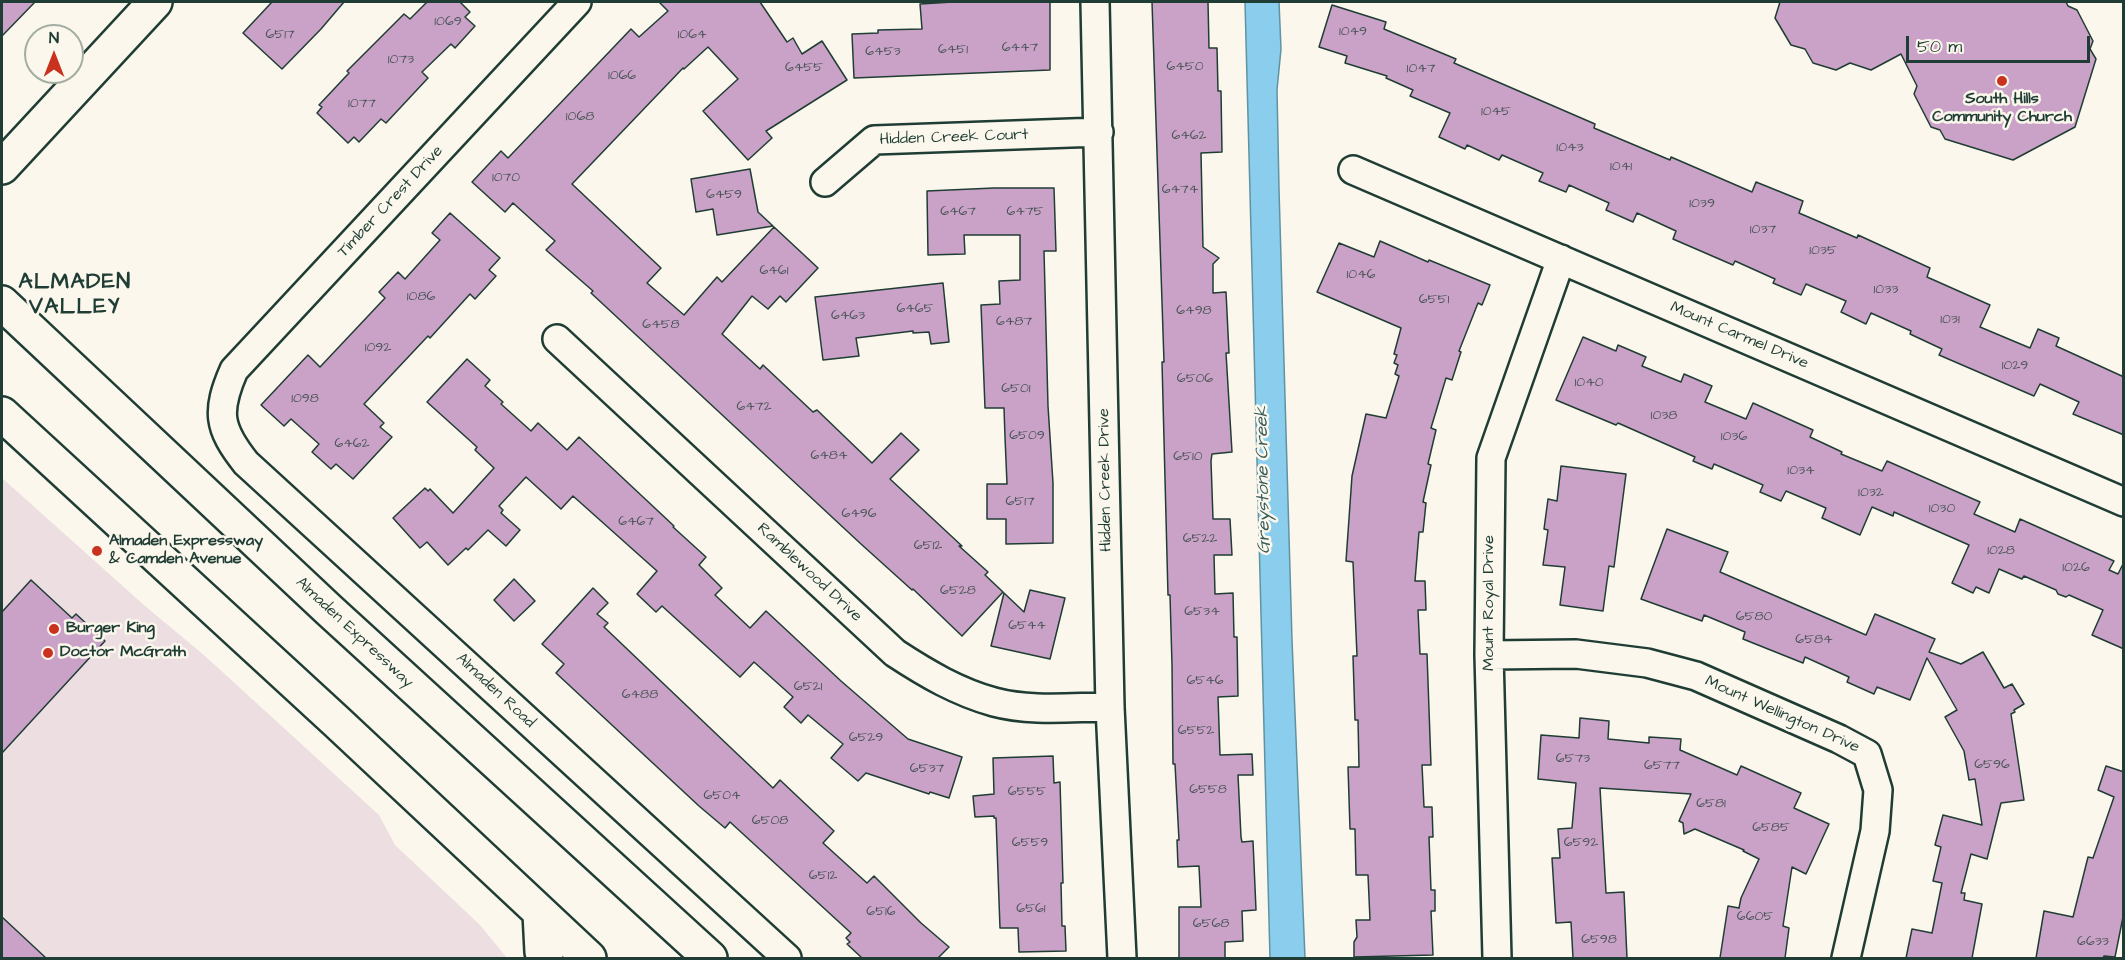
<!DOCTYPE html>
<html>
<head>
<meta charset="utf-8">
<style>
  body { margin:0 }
  #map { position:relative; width:2125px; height:960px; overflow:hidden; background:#fbf7ec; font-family:"Architects Daughter",sans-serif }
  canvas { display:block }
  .frame { position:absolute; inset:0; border:3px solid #1f3d34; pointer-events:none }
  .north { position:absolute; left:24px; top:24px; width:60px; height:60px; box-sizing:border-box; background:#fbf7ec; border:2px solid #a3ada2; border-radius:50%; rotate:0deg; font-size:16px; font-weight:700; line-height:24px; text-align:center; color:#1f3d34 }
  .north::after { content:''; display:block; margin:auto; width:21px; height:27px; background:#c8321e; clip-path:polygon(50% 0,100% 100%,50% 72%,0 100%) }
  .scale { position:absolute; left:1906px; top:36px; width:184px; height:27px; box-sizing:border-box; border:3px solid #1f3d34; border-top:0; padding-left:8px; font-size:18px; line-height:21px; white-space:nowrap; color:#1f3d34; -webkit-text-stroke:4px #fbf7ec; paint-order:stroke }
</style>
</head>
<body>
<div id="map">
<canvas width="2125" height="960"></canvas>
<div class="frame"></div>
<div class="north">N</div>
<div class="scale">50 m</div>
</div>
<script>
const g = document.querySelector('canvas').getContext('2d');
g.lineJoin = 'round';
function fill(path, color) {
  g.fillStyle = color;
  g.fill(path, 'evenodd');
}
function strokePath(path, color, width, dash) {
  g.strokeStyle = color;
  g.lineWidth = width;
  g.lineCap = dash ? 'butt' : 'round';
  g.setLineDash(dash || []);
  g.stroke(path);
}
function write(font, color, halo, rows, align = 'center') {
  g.font = font + ' "Architects Daughter",sans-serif';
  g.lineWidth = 5;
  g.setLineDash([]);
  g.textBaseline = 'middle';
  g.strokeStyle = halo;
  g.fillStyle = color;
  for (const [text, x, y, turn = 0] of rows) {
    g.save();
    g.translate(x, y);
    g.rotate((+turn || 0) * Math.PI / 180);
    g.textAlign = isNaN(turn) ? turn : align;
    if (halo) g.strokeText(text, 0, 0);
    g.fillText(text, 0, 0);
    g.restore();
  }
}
const built = new Path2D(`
  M2,478L145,606L205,656L379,815L395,845L480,925L507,958H2Z`);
const water = new Path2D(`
  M1245,2H1279L1281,49L1277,90L1279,189L1292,640L1305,958H1270Z`);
const building = new Path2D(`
  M2,2H35L2,36Z
  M272,2H344L321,29L282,69L243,33Z
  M427,2H460L470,12L465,17L475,26L455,48L451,44L422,72L428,78L386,123L381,119L359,142L354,137L348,143L317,113L322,107L319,105L349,73L347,71L404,14L410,19Z
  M659,2H760L787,42L793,38L802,54L822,41L847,80L766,131L772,138L748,160L703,111L738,79L708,47L684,69L683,68L572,184L661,268L647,283L684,315L717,277L722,282L774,227L818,268L786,302L780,296L768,309L752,296L722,334L760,369L763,365L813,412L817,410L872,463L901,433L919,450L890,479L962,546H959L988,572L985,575L1003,592L962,636L913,589L912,590L861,544L591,293L593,291L546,250L555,241L513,203L505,212L472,182L501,151L508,158L631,29L639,37L668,11Z
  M953,2H1050V70L854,78L852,34L878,33V30L922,29L920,4Z
  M1152,2H1208L1209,48H1217L1218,91H1221L1222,152L1201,153L1203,247L1219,258L1213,264V293L1226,292L1229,353H1226L1232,452L1212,454L1211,461L1213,519H1230L1232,555H1214L1215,594L1233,593L1234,637H1237L1238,696L1218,697L1220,755L1252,754L1253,775H1238L1241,837L1242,842L1253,841L1256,910L1242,911L1243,941L1225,942V958H1179V907H1201L1199,866L1178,867L1177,840H1179L1175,764H1173L1172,665L1170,595H1168L1162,362H1164Z
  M1780,2H2066L2068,6L2077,10L2093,41L2090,49L2096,59L2075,127L2013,160L1945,139L1940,130L1931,127L1914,94L1917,86L1901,54L1871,70L1850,63L1836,70L1813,63L1805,49L1791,45L1775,18Z
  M1332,5L1386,22L1384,29L1456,59L1454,63L1595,124L1594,128L1670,160L1671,157L1752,192L1756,182L1803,201L1799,213L1857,238L1858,235L1930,268L1927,277L1990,305L1980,327L2030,348L2038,329L2059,338L2056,346L2124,377V435L2073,414L2079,402L2040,384L2034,396L1939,355L1942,349L1910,334L1911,331L1871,313L1866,324L1841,312L1846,301L1806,284L1801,295L1773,283L1775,279L1735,261L1733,265L1673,239L1676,231L1637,213L1633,222L1606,210L1609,203L1569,185L1566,192L1539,181L1543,173L1502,155L1499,160L1467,145L1465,149L1439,137L1450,113L1410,96L1413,90L1386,78L1387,76L1345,63L1347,56L1319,47Z
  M750,169L758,212L773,226L717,235L713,209L696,212L691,179Z
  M994,188H1054L1056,251H1044L1048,406L1053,483V543L1006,544V519H987V484H1007L1005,437L1004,408H985L981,305L1000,304L999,281L1020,280V235H964L965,254L928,255L927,191Z
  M450,213L500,258L489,270L496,276L475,299L470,294L430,338L428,336L364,404L384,423L380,427L392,437L353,479L336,464L331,469L312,452L319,444L291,419L284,426L261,405L308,355L320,367L385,298L379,292L398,272L405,279L440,240L432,233Z
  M1380,241L1428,262L1429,260L1490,285L1482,305L1478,303L1459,351L1461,352L1452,380L1446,378L1431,428L1436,430L1428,464L1431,465L1423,502L1426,503L1423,532H1419L1415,581H1425L1426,610H1418L1420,654H1427L1431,765H1422L1424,807H1432L1433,837H1429L1431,890H1435V911H1431L1433,955L1354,957V942L1357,937L1356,920H1370L1368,875H1356L1355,829H1350L1348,767H1359L1358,720H1355L1353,656H1357L1353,562L1346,561L1352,476L1366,414L1386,418L1399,376L1395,374L1398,365L1394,363L1397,355L1394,354L1401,328L1317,292L1339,243L1374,257Z
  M943,283L949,342L931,344L929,332L913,333V331L856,338L859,356L823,360L815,297Z
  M1583,337L1616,351L1618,345L1646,357L1642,366L1681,382L1684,374L1712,386L1705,402L1746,419L1753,403L1813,430L1810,437L1842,452L1841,454L1882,471L1887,461L1980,502L1974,514L2015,532L2020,519L2114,561L2109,570L2118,574L2124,562V649L2092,635L2103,610L2069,595L2066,597L2058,594L2056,590L2024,576L2022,579L1999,569L1989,593L1976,587L1973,593L1952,583L1969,545L1894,512L1893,516L1872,507L1860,535L1822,518L1826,508L1786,491L1781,501L1760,492L1763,485L1714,464L1712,469L1693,461L1695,457L1618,423L1616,425L1556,400Z
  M467,359L490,380L485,386L503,402L501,404L531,431L538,423L567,450L579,437L674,526L673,527L706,557L699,565L722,588L715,595L750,628L766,611L841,681L908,739L962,757L949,798L930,792L929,794L866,773L858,781L831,758L843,744L808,715L801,723L784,707L793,697L754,662L740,677L662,606L656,612L637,594L657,571L573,496L561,509L526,477L499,506L503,510L501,513L520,530L506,546L488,530L468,550L466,548L448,565L427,542L420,548L393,518L425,488L428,491L430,489L453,513L494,468L475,450L477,447L427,402Z
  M1561,466L1626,474L1614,567L1609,566L1603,611L1560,605L1565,567L1543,565L1548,530L1544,529L1548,499L1557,501Z
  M1667,529L1728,552L1720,572L1866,635L1875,614L1935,639L1929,652L1961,664L1983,652L2004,688L2012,684L2024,704L2014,710L2015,712L2011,714L2024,800L2001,803L1987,859L1971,854L1961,893H1965L1964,900L1982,904L1972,958H1906L1912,929L1932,933L1942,883L1933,881L1941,847L1935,845L1943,815L1982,825L1975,779L1969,780L1964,751L1945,717L1957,710L1927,658L1910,700L1877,687L1874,694L1847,682L1849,677L1805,657L1803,663L1743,639L1745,632L1704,615L1702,621L1641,599Z
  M514,579L535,601L514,621L494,600Z
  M31,580L72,618L76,614L105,641L2,753V612Z
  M593,588L608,603L597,614L608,623L604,627L773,788L780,780L834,831L823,843L867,883L874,876L921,923L949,947L938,958H862L847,944L850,942L846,938L851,933L730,822L725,828L699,806L556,673L564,664L542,644Z
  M1030,590L1065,598L1050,659L991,646L1004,593L1024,612Z
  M1580,718L1609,721L1608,739L1649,743V737L1681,739L1680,750L1737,775L1741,766L1801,793L1794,808L1829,824L1806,874L1792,867L1783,926L1789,928L1785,958H1720L1728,906L1739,908L1741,898L1759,859L1743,851L1744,850L1695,829L1684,834L1683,823L1679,821L1691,794L1600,788L1606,893L1624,892L1627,958H1573L1571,922L1556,923L1552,858H1560L1558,829L1572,828L1576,783L1538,779L1541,735L1579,738Z
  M1053,756L1054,783L1060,782L1063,883H1061L1062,926H1065L1066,951L1019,952L1018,928H1000L996,818H994V816L975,817L973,796L994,794L993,758Z
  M2106,766L2124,772V912L2115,957L2104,956L2103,958H2036L2044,911L2073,917L2088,857L2093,858L2114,797L2098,790Z
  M2,917L46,958H2Z`);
const street = new Path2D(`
  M577,2L234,370C216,411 218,428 246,463L787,958
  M1095,2L1110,707L1122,958
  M1353,170L2124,502
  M825,182L874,140L1099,132
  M557,339L895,653C927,674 958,692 994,702C1031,712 1073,707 1110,707
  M1489,655L1576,654L1647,663L1696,676L1839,739L1867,754L1878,790L1875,831L1846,958
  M1497,958L1489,655L1491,458L1561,259`);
const secondary = new Path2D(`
  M2,167L155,2`);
const primary = new Path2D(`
  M2,303L329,610L710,958
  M2,414L337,722L589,958
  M540,913L542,952L546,958`);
const markers = [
  [2002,81,6,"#c8321e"],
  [97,551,6,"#c8321e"],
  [54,629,6,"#c8321e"],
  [48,653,6,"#c8321e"]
];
const numberNames = [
  ["1069",448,22],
  ["1049",1353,32],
  ["6517",280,35],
  ["1064",692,35],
  ["6447",1020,48],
  ["6451",953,50],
  ["6453",883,52],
  ["1073",401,60],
  ["6450",1185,67],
  ["6455",804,68],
  ["1047",1421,69],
  ["1066",622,76],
  ["1077",362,104],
  ["1045",1496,112],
  ["1068",580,117],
  ["6462",1189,136],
  ["1043",1570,148],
  ["1041",1621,167],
  ["1070",506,178],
  ["6474",1180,190],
  ["6459",724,195],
  ["1039",1702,204],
  ["6467",958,212],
  ["6475",1025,212],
  ["1037",1763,230],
  ["1035",1823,251],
  ["6461",774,271],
  ["1046",1361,275],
  ["1033",1886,290],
  ["1086",421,297],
  ["6551",1434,300],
  ["6465",915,309],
  ["6498",1194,311],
  ["6463",848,316],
  ["1031",1950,320],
  ["6487",1014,322],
  ["6458",661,325],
  ["1092",378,348],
  ["1029",2015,366],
  ["6506",1195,379],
  ["1040",1589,383],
  ["6501",1016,389],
  ["1098",305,399],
  ["6472",754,407],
  ["1038",1664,416],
  ["6509",1027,436],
  ["1036",1734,437],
  ["6462",352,444],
  ["6484",829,456],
  ["6510",1188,457],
  ["1034",1801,471],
  ["1032",1871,493],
  ["6517",1020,502],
  ["1030",1942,509],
  ["6496",859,514],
  ["6467",636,522],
  ["6522",1200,539],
  ["6512",928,546],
  ["1028",2001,551],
  ["1026",2076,568],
  ["6528",958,591],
  ["6534",1202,612],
  ["6580",1754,617],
  ["6544",1027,626],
  ["6584",1814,640],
  ["6546",1205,681],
  ["6521",808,687],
  ["6488",640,695],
  ["6552",1196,731],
  ["6529",866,738],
  ["6573",1573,759],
  ["6596",1992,765],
  ["6577",1662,766],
  ["6537",927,769],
  ["6558",1208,790],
  ["6555",1027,792],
  ["6504",722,796],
  ["6581",1711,804],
  ["6508",770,821],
  ["6585",1771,828],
  ["6559",1030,843],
  ["6592",1581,843],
  ["6512",823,876],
  ["6561",1031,909],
  ["6516",881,912],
  ["6605",1755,917],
  ["6568",1211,924],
  ["6598",1599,940],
  ["6633",2093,942]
];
const poiNames = [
  ["South Hills",2002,100,"center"],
  ["Community Church",2002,118,"center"],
  ["Almaden Expressway",109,542],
  ["& Camden Avenue",109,560],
  ["Burger King",66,629],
  ["Doctor McGrath",60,653]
];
const streetNames = [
  ["Hidden Creek Court",954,138,-2],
  ["Timber Crest Drive",391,202,-47],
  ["Mount Carmel Drive",1739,336,23],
  ["Hidden Creek Drive",1106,480,-91],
  ["Ramblewood Drive",809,573,43],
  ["Mount Royal Drive",1490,603,-90],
  ["Almaden Expressway",354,633,43],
  ["Almaden Road",495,691,43],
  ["Mount Wellington Drive",1782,715,24]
];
const waterNames = [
  ["Greystone Creek",1264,480,-91]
];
const districtNames = [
  ["ALMADEN",75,283],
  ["VALLEY",75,308]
];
fill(built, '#eddee1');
fill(water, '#8bcdec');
strokePath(water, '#6093a2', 1.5);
fill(building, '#cba2c7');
strokePath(building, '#1f3d34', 1.5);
strokePath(street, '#1f3d34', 32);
strokePath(secondary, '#1f3d34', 38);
strokePath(primary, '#1f3d34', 38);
strokePath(street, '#fbf7ec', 27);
strokePath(secondary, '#fbf7ec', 33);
strokePath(primary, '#fbf7ec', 33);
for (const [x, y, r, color] of markers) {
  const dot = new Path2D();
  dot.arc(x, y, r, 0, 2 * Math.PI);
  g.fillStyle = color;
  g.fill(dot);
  strokePath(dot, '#fbf7ec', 2);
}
write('14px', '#4a5659', null, numberNames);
write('bold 16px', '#1f3d34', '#fbf7ec', poiNames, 'left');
write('16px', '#1f3d34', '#fbf7ec', streetNames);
write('italic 18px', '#355a59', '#fbf7ec', waterNames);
g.letterSpacing = '1.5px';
write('bold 22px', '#1f3d34', '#fbf7ec', districtNames);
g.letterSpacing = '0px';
</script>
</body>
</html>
